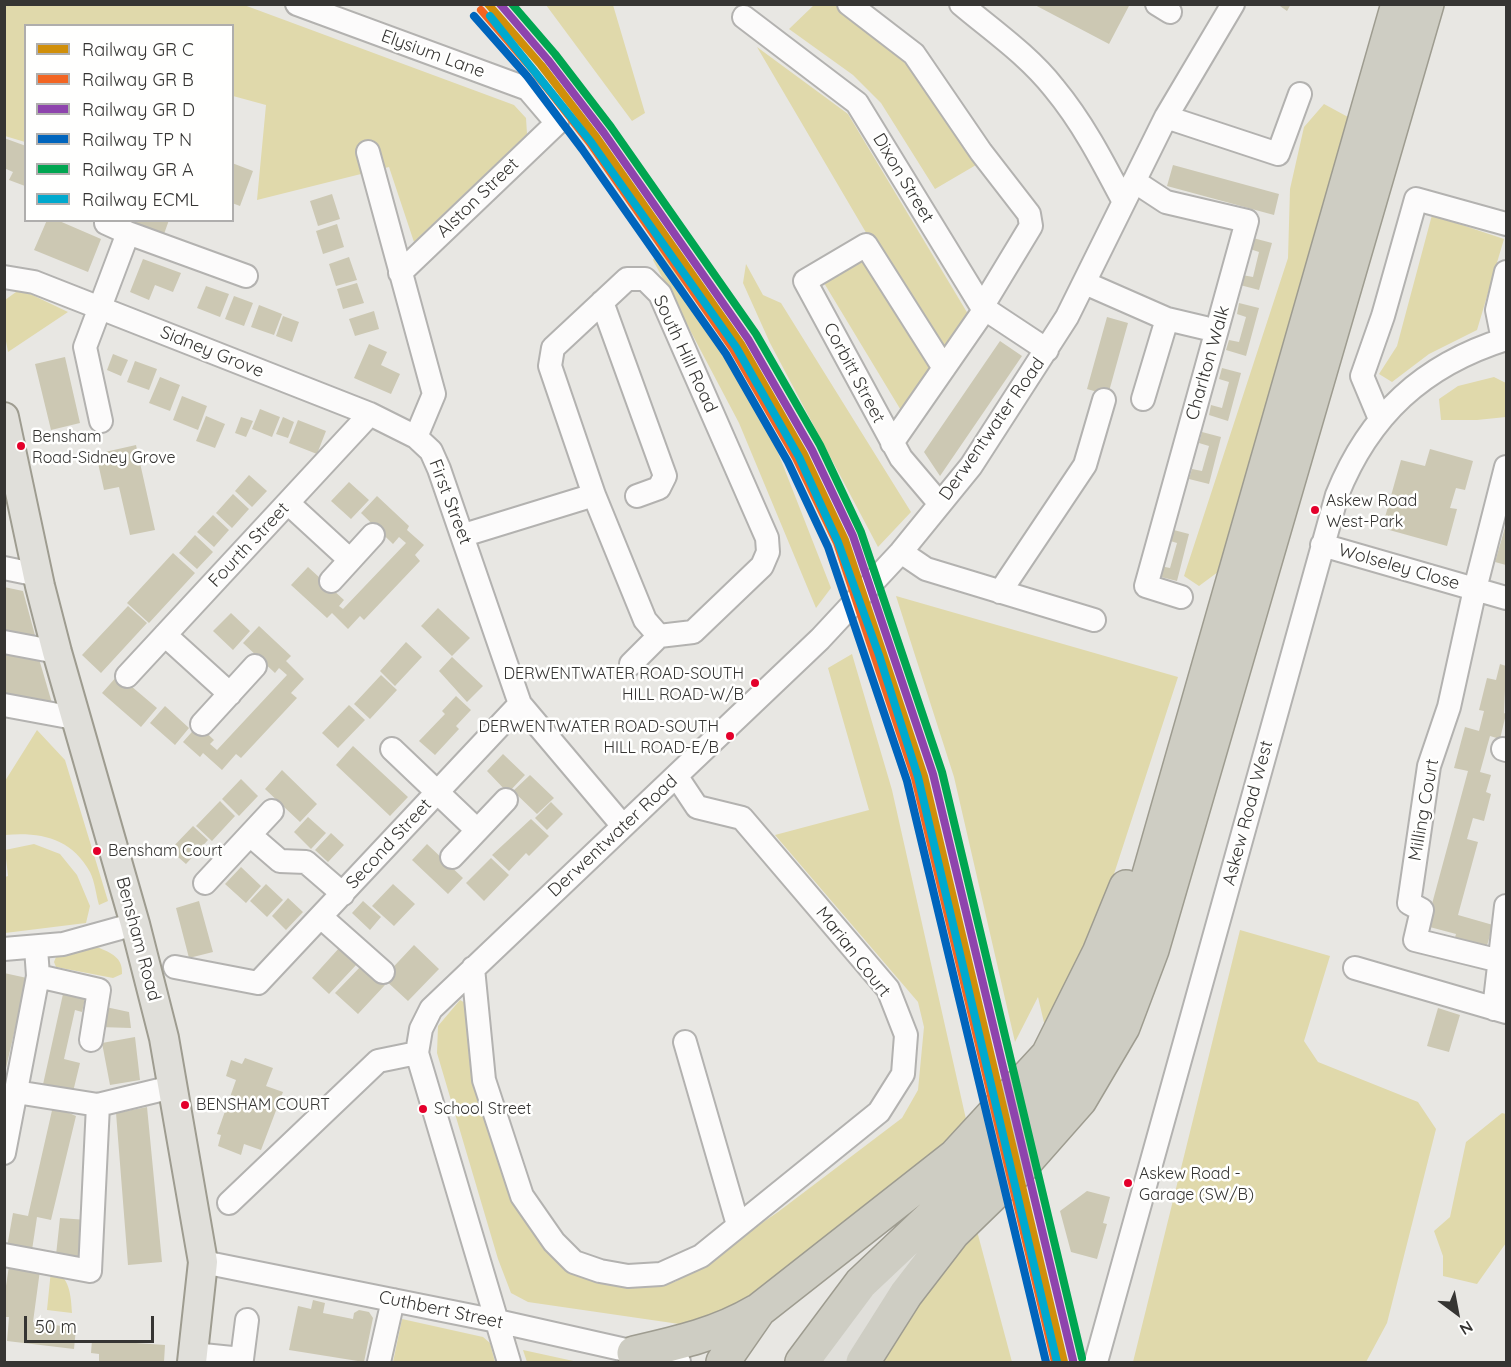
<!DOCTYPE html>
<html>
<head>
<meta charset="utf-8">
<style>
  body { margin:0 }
  #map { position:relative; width:1511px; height:1367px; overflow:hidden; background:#e8e7e3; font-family:Quicksand,sans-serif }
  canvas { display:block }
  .frame { position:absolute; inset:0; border:6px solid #363533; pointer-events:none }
  .legend { position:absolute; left:24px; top:24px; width:210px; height:198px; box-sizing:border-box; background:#fffffe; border:2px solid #afaead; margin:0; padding:8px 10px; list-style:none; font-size:18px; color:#363533 }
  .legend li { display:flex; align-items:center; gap:12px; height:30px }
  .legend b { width:30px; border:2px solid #afaead }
  .north { position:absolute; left:1427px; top:1283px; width:60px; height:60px; -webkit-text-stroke:4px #fffffe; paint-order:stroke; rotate:148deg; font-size:16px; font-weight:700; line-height:24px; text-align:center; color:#363533 }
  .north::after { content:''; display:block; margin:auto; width:21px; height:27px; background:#363533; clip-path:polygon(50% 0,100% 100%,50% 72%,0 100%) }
  .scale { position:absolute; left:24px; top:1316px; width:130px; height:27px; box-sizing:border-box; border:3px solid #363533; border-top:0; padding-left:8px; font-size:18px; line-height:21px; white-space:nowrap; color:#363533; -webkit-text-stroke:4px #fffffe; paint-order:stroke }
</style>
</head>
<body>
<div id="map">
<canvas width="1511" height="1367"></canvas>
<div class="frame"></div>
<ul class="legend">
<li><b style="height:8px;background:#d08f0a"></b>Railway GR C</li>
<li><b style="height:8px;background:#f26522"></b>Railway GR B</li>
<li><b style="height:8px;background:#8e44ad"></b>Railway GR D</li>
<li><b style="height:8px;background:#0065bd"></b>Railway TP N</li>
<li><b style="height:8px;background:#00a651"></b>Railway GR A</li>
<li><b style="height:8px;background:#00a9ce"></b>Railway ECML</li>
</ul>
<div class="north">N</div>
<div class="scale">50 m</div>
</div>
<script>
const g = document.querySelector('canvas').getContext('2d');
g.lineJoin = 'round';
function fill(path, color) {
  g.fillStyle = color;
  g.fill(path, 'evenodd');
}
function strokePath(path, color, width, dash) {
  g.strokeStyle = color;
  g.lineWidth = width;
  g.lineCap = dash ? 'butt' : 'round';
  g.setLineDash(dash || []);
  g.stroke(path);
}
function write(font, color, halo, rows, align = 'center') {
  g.font = font + ' Quicksand,sans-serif';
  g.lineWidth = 5;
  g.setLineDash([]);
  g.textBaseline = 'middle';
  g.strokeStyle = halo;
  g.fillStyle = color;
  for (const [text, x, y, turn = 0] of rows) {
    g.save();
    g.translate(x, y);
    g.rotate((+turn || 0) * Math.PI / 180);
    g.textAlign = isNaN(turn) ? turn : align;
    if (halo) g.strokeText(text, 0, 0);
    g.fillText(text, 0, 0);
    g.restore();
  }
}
const green = new Path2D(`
  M4,5H244L514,105L526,118L527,134L414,242L389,167L257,200L266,105L233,96L232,26H26L25,142L5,136Z
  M546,5H613L645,113L632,121Z
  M814,5H837L910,61L976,165L935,189L881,103L853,75L789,29Z
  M757,47L848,114L971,319L946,357L868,236Z
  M1324,104L1348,117L1350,141L1222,569L1199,586L1184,576L1288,258L1290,189L1304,127Z
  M1432,215L1504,239L1477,330L1429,354L1392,382L1379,374L1397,346Z
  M660,246L770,432L831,588L816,608L739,423L653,260Z
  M864,253L935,373L905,417L821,278Z
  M746,264L763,295L781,303L911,512L878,547L770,343L743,283Z
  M16,292H26L68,312L8,352L5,336V300Z
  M1494,377L1506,383V417L1477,420H1441L1439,399L1458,386Z
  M896,596L1178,677L1087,957L1046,1031L1038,997L1015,1042L954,777Z
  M852,654L892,790L968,1128L734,1312L693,1326L528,1302L511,1293L498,1259L437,1053L438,1026L460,1000L469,1005L517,1201L542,1244L582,1276L629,1287L675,1282L778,1212L902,1118L918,1090L924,1027L918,1002L775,835L869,810L828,668Z
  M37,730L65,760L108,901L99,905C96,895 95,882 90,872C71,838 41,832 5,835V781Z
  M34,844L60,854L77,875L90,906L86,923L5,933V877L8,876L5,850Z
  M1240,930L1330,956L1304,1041L1318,1062L1418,1102L1436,1129L1387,1323L1366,1362H1133Z
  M97,947C111,953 123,957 122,974L113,978L56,967L54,962L56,957Z
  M1502,1113L1506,1114V1243L1477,1284L1443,1276V1256L1434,1231L1450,1217L1466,1142Z
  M977,1231L1012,1362H874L899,1318Z
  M51,1270C70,1275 71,1296 72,1313L47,1310Z
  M402,1319L483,1337L490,1343L495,1362H393Z
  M523,1350L578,1362H527Z`);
const building = new Path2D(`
  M1033,4H1130L1109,44Z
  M1277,4H1291L1287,11Z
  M4,138L26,146L25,186L9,180L13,172L4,168Z
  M232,163L253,171L240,206L232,203Z
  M1173,165L1279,194L1274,215L1167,186Z
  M332,194L340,219L318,226L310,201Z
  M47,220H57L101,239L88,272L34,250Z
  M128,220H169L164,234Z
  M337,224L344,247L323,254L316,231Z
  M1253,238L1272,243L1259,290L1240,285L1242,275L1253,277L1259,252L1250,249Z
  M349,257L357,280L336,286L329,264Z
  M143,259L181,273L173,292L155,285L149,300L130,292Z
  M357,283L364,303L343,309L337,289Z
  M206,286L229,294L220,317L197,308Z
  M234,296L253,303L244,326L225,319Z
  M1239,303L1259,308L1246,356L1226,350L1229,340L1239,342L1246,317L1237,314Z
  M259,305L282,314L274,335L251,327Z
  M374,311L379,329L355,336L349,319Z
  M283,316L299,322L292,342L276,336Z
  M1107,317L1128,323L1108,395L1087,389Z
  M1000,341L1022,356L940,476L924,452Z
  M369,344L387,352L381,365L400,374L391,394L354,378Z
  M113,354L128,360L121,376L107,370Z
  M65,357L80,423L51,430L35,364Z
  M135,361L157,369L149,390L127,382Z
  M1222,368L1241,373L1228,421L1209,415L1211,405L1222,408L1229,382L1219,379Z
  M160,377L180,385L170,411L149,403Z
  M182,396L207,406L198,430L173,420Z
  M260,409L280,417L272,437L252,429Z
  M206,416L225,424L215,448L196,441Z
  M241,417L253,421L246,437L235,433Z
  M283,417L294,422L288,438L276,434Z
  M298,420L326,431L317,454L289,443Z
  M1202,432L1221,437L1209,484L1189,479L1192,469L1202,471L1209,446L1199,443Z
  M136,445L155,530L130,535L119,487L104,490L96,454Z
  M1430,449L1473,461L1465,490L1456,488L1450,508L1457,509L1447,546L1382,528L1401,460L1425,466Z
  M249,475L267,491L252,507L235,491Z
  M349,482L369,500L351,519L331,501Z
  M233,494L249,509L232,528L216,513Z
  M377,496L409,526L407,530L424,545L415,555L420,561L364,620L360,616L348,629L332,613L327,618L291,585L308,567L344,600L339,606L343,609L406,543L399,537L393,544L361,513Z
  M213,515L229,530L214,547L197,532Z
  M1506,524V565L1495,562Z
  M1170,529L1189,534L1177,581L1157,576L1160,566L1170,568L1177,543L1167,540Z
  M195,535L213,552L197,569L179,553Z
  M173,553L195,573L149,623L127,603Z
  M4,587L23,591L36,639L4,633Z
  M128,606L147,623L101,673L82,655Z
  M438,608L470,638L452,656L421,626Z
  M231,613L250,631L233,650L213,631Z
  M259,626L291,656L286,661L304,679L291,693L297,698L241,758L236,754L222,770L203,753L200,757L183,742L198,725L214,740L210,744L217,750L287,675L279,668L275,673L243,643Z
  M406,642L422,657L395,686L380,671Z
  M4,652L39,659L52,703L4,693Z
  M452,657L483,686L467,702L439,671Z
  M1500,664L1506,666L1504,713L1506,714L1500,739L1490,736L1480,772L1491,775L1486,792L1491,794L1484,821L1473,818L1467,839L1478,842L1458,915L1493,925L1486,949L1454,941L1456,934L1426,926L1468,771L1454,768L1465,727L1479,731L1484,711L1479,710L1487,678L1496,680Z
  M118,675L157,708L141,727L102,693Z
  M381,675L397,690L370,719L354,704Z
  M456,696L471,710L456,726L459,729L435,755L419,741L445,714L442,711Z
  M349,705L365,720L338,748L322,733Z
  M165,706L189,728L175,745L150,723Z
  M353,746L408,797L390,816L336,765Z
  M503,754L525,775L508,793L487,771Z
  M282,770L317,804L300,822L265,789Z
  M530,775L554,798L537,814L513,791Z
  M241,779L258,796L239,816L222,799Z
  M220,801L235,816L212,841L196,826Z
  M551,802L563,814L547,830L535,818Z
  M308,817L326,833L311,849L294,832Z
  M531,819L549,836L529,856L526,853L509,871L492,855Z
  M193,826L208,840L186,864L170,850Z
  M331,833L344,845L328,862L315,850Z
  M427,844L463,878L448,894L412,860Z
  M491,858L509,875L484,901L466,883Z
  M241,867L261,886L246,903L225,884Z
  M266,884L283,900L267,917L250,901Z
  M393,884L415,904L394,926L372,906Z
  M288,898L303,912L286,930L272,916Z
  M199,901L213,952L189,958L176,908Z
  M363,901L381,917L370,930L352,913Z
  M414,945L439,969L408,1001L383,978Z
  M340,947L357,964L329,994L312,978Z
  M363,964L385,985L358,1014L335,993Z
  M4,973L27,978L5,1072H4Z
  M63,994L85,999L82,1012L75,1010L64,1059L80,1063L72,1096L42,1089Z
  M101,1006L129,1012L131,1028L99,1027Z
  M1438,1008L1460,1015L1449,1052L1427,1046Z
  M135,1037L140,1080L110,1085L102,1043Z
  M245,1058L273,1068L266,1086L283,1092L261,1150L244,1144L241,1155L218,1146L221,1135L217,1134L236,1080L226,1076L231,1060L242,1064Z
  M53,1106L76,1116L51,1220L37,1217L32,1250L7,1247L13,1213L28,1216Z
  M147,1107L162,1262L128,1265L116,1113Z
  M1087,1191L1110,1197L1103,1223L1107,1224L1097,1259L1071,1252L1060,1211Z
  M60,1218L87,1220L83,1258L56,1255Z
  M9,1266L40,1270L33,1322L76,1328L74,1349L7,1341L9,1317H4V1299Z
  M313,1300L325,1303L323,1313L353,1319L354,1313L359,1310L369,1312L373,1318L364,1362L289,1350L298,1306L311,1309Z
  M92,1340L165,1345L164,1362H99V1354L91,1353Z`);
const minor = new Path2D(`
  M297,4L528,89L557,123L400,273
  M849,4L914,54L981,152L1029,214L1031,226L982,307
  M961,4C993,31 1028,55 1054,88C1083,123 1103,162 1124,202
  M1157,4L1170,12
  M744,17L857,103L982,307L1047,350
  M1166,117L1278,154L1300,94
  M368,152L434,394L416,437L431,451L439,469L520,704L623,826
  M1134,181L1166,202L1247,221L1146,586L1181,597
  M128,233L246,276
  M4,277L34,282L370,414L416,437
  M627,279H645L660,294L767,538L768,552L762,566L693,632L659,636L645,620L594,495L550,366L553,348Z
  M1085,283L1167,319L1205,328
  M602,302L665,476L659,488L637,496
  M1503,340L1497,310L1506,272
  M1143,399L1167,319
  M1380,419L1362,376L1383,316L1416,199L1506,224
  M101,421L85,347L128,233L106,223L107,220
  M892,443L985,309
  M288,503L350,560
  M940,504L901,458L805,281L866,245L944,368
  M464,535L594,495
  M1322,545L1506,598
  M901,552L926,569L1094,620
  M4,568L38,575
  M331,581L373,535
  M1000,592L1085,465L1104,400
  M165,635L230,694
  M4,642L57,652
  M631,664L659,636
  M127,676L370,414
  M4,705L74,718
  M202,724L255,666
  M392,749L477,830
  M1503,749L1506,750
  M250,835L280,861L306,862L343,894
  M452,857L506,800
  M205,883L272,811
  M321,917L383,972
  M4,949L63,944L135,924
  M1500,961L1415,940L1422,910L1409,903L1429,766L1449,707L1475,589L1506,467
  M175,967L258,983L520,704
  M473,968L484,1080L522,1196L554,1242L574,1262L600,1271L628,1276L661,1274L701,1256L879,1112L903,1074L906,1035L888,989L742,818L697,807L677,777
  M1355,968L1506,1012
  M38,976L99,990L91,1040
  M1494,1009L1506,906
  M685,1042L738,1225
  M417,1053L509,1362
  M98,1105L172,1087
  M4,1153L38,976L36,948
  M229,1203L378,1061L417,1053L421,1029L431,1009L820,639L901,552L971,466L1067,317L1166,117L1233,4
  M4,1255L90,1271L98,1105L16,1092
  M203,1262L497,1321L679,1362
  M193,1354L242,1359L247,1320
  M379,1362L393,1300
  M1096,1362L1337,495C1369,415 1423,365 1506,339`);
const major = new Path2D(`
  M4,417L40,586L57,652L135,924L164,1038L203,1262L192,1362
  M837,1362C859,1325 885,1294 918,1265`);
const highway = new Path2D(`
  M634,1353C678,1343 718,1334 757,1311
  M723,1362L759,1310L955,1156L1048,1055L1099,953L1126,887
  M802,1362L861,1283L1006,1146L1057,1088L1099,1017L1128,948L1398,4
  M863,1362L906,1294L953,1233L1020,1168L1080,1100L1123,1027L1152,950L1427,4`);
const rail1 = new Path2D(`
  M488,4L541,65L597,138L741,344L804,454L845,540L924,776L1064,1362`);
const rail2 = new Path2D(`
  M481,10L534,71L590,143L733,349L796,458L837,543L915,778L1055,1362`);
const rail3 = new Path2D(`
  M500,4L548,60L604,133L748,339L812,450L853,536L933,774L1073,1360`);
const rail4 = new Path2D(`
  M474,16L527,76L582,149L726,354L788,462L828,547L907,781L1046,1362`);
const rail5 = new Path2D(`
  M512,4L555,54L611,127L756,334L820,445L861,532L942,772L1082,1358`);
const rail6 = new Path2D(`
  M490,16L591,142L736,347L799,457L838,542L879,655L918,777L1057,1362`);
const markers = [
  [21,446,5,"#e4002b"],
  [1315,510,5,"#e4002b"],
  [755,683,5,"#e4002b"],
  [730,736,5,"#e4002b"],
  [97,851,5,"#e4002b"],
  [185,1105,5,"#e4002b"],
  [423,1109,5,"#e4002b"],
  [1128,1183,5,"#e4002b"]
];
const busNames = [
  ["Bensham",32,437],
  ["Road-Sidney Grove",32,458],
  ["Askew Road",1326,501],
  ["West-Park",1326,522],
  ["DERWENTWATER ROAD-SOUTH",744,674,"right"],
  ["HILL ROAD-W/B",744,695,"right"],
  ["DERWENTWATER ROAD-SOUTH",719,727,"right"],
  ["HILL ROAD-E/B",719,748,"right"],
  ["Bensham Court",108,851],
  ["BENSHAM COURT",196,1105],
  ["School Street",434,1109],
  ["Askew Road -",1139,1174],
  ["Garage (SW/B)",1139,1195]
];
const streetNames = [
  ["Elysium Lane",433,54,20],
  ["Dixon Street",903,178,59],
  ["Alston Street",478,198,-44],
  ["Sidney Grove",212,352,22],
  ["South Hill Road",685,354,65],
  ["Charlton Walk",1208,363,-74],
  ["Corbitt Street",854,373,62],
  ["Derwentwater Road",992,429,-55],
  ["First Street",450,502,69],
  ["Fourth Street",249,545,-47],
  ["Wolseley Close",1399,567,16],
  ["Milling Court",1424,810,-80],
  ["Askew Road West",1248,813,-75],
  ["Derwentwater Road",613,836,-43],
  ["Second Street",389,844,-47],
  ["Bensham Road",138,939,75],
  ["Marian Court",853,952,52],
  ["Cuthbert Street",441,1310,12]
];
fill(green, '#e0d9ab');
fill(building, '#ccc8b3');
strokePath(minor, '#b3b2b0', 26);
strokePath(major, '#9e9c90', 32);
strokePath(highway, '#9e9c90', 36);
strokePath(minor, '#fcfbfb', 22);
strokePath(major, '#e0dfda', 28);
strokePath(highway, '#cecdc3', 33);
strokePath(rail1, '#d08f0a', 8);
strokePath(rail2, '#f26522', 8);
strokePath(rail3, '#8e44ad', 8);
strokePath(rail4, '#0065bd', 8);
strokePath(rail5, '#00a651', 8);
strokePath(rail6, '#00a9ce', 8);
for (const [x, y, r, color] of markers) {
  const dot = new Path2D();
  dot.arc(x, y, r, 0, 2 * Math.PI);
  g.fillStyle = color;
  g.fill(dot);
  strokePath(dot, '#fffffe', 2);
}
write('16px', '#363533', '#fffffe', busNames, 'left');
write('18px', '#363533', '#fffffe', streetNames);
</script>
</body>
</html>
